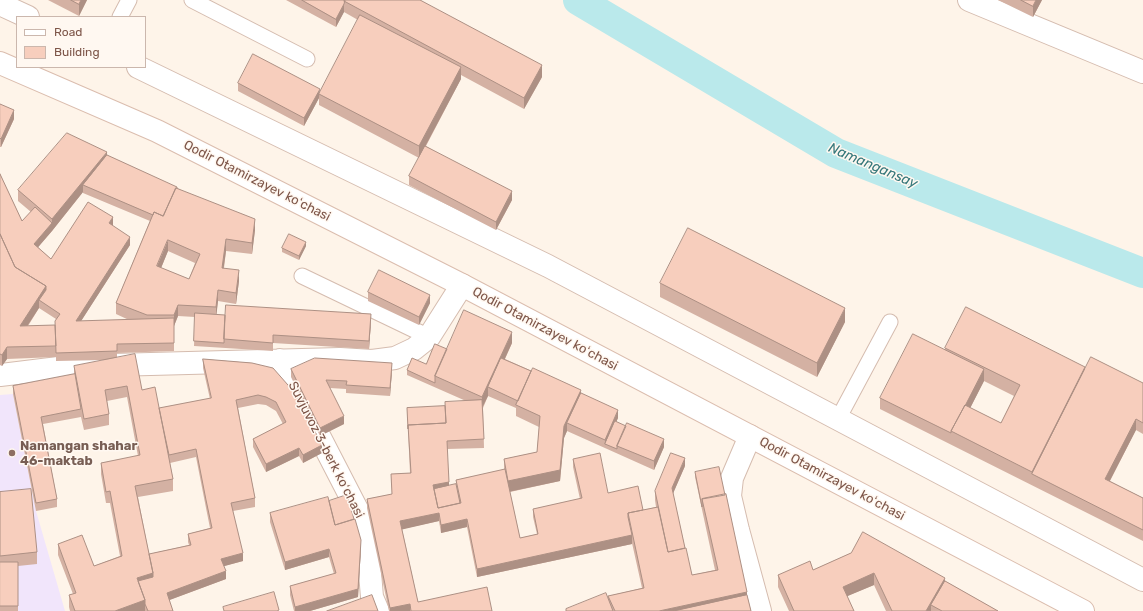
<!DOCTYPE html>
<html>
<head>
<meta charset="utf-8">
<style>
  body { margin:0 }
  #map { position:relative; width:1143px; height:611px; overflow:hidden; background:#fef4e9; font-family:Rubik,sans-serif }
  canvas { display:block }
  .legend { position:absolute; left:16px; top:16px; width:130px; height:52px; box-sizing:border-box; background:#fff8f1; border:1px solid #cbb7ad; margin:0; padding:5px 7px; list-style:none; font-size:12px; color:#7d5548 }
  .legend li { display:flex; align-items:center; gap:8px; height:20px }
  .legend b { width:20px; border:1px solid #cbb7ad }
</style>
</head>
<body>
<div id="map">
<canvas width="1143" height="611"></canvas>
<ul class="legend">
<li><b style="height:5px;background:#fff"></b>Road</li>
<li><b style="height:11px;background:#f7cebd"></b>Building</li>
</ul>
</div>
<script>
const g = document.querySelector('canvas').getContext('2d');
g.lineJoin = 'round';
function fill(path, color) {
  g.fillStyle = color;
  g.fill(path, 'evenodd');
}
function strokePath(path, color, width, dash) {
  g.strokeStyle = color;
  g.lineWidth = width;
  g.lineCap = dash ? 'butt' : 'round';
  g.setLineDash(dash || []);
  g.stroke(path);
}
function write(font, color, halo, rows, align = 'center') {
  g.font = font + ' Rubik,sans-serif';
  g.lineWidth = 3;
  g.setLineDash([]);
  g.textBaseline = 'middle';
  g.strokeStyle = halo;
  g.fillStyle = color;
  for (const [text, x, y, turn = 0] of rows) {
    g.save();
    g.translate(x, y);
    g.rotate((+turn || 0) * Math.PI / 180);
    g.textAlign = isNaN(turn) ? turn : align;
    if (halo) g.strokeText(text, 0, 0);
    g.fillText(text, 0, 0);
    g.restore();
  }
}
const education = new Path2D(`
  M13,394L36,511L65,611H0V395Z`);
const canal = new Path2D(`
  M578,0L836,153L1143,273`);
const service = new Path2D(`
  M192,0L307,59
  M120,17L129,0
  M302,276L429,337
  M838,419L890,322`);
const minor = new Path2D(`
  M0,4L28,17
  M138,67L548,266L1143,580
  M280,360L361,517L367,537L372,597L378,611
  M0,375L75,366L340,359L372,361L395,358L414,349L429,337L462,285
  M750,436L732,478L730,496L738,530L760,611`);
const tertiary = new Path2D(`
  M969,0L1143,72`);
const secondary = new Path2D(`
  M0,63L157,131L462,285L1083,611`);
const wall = new Path2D(`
  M48,0H87L79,16Z
  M286,0H420L542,77L524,109L461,75V79L426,146L512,200L496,230L409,185V176L419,158L319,105V98L304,126L238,91V83L320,93L358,20L344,12L336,27Z
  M998,0H1042L1033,17Z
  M0,104L14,119L1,147H0Z
  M107,155L177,188L255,230L252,254L226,251L224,268L239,281L236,304L218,301L216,315L371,322L369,349L273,343V351L194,346L195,317L178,316L174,326V351L117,353V358L142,390L159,408L210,399L203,368V359L252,363L322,453L303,463L299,456L266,472L253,447V439L283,424L276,411L266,405L258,404L238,408L255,498V507L233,511L243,561L224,566L226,579L169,600L173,611H70L69,607V595L73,594L58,555V544L94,566L120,556L110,503H106L101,474V463L138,456L127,397L107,401L109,414V425L84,430L81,417L43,424L57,499V507L36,511L13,394V386L74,374V366L105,360L56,361V357L7,359L2,366L0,365V174L22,221L31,212L18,201V190ZM83,192V193L150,221L116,303V314L129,320L81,321L130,245L112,226L51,259L38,247L52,231ZM168,251L195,263L189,279L161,268ZM39,308L56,319L55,325L28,326ZM196,457L206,508L210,528L188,534V542L189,545L149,554L138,497L173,491V479L170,463Z
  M306,246L299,260L282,252V248Z
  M660,283L845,322L817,377L660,297Z
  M368,292L430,303L419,325L368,301Z
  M512,343L505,359L581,393L618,418L616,422L664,447L654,470L567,431L564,438L560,481L510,492L520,538L537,534L533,517V509L580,499L573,467V459L608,493L643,510L656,507L655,500V491L685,466L673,493L685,548L692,575L715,570L695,477V472L747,595L751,611H566V609L608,598V596L642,588L632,543V544L477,577L467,527L441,533L439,521L402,529L418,602L492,611H389L367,508V499L392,494L391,474L410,473L407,408L445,406L466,401L407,375V370L426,364L447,349ZM488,396L516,408V416L539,427L537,452L504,459V470L456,480V484L449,486L447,449L484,448L483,408Z
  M945,348L1085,369L1143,383V434L1136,430L1110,481L1143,498V541L880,409V398L945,350ZM984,381L1014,396L1001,423L970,408Z
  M291,369L392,371L390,396L346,393V389L330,388L344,424L320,436L291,377Z
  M0,492L37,552V564L18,566V611H0Z
  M329,501L361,548L358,597L310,611H294L290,595V586L334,574L329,557L285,570L270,522V513Z
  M851,553L945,581L998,611H886L874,585L847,596L854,611H789L778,587V575L813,570Z`);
const shadedWall = new Path2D(`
  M81,0H87L79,16V4Z
  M1036,0H1042L1033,17V6Z
  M344,4V12L336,27V19Z
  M542,65V77L524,109V98Z
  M461,67V79L419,158V146Z
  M320,89L319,98L304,126V118Z
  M14,110V119L1,147V139Z
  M107,152V163L83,185V192L52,231L34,252V244L52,223V219Z
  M512,191V200L496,230V222Z
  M113,217V225L109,231V223Z
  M255,219V230L252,254V243Z
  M130,237V245L76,329V321Z
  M226,239V251L222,279V268Z
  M168,240V251L157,278V266Z
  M306,242V246L299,260V256Z
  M239,270V281L236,304V293Z
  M46,286V298L39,300V308L20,337V326Z
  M218,290V301L216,319V307Z
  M430,295V303L419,325V317Z
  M178,305V316L174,326V315Z
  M845,308V322L817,377V363Z
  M371,314V322L369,349V341Z
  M512,332V343L491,389L488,387V396L482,408V397Z
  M7,347V359L2,366V355Z
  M392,363V371L390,396V388Z
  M1085,367V381L1032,474V472Z
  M984,369V381L957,434L952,431Z
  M581,390V401L567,423V431L564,438L560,481L508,492V481L564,426Z
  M618,410V418L606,445L605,444V440Z
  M344,416V424L320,436V428Z
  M1136,419V430L1105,490V479Z
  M664,439V447L654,470V461Z
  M322,445V453L303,463V455Z
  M299,448V456L266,472V464Z
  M685,458V466L672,496V488Z
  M449,482V490L434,493L433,485Z
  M439,513V521L400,530V521Z
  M467,519V527L441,533V525Z
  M632,535V544L477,577V569Z
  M361,540V548L358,597L310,611H295V607L358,589Z
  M329,549V557L285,570V562Z
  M243,553V561L221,567V559Z
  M226,571V579L167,601V593Z
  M153,573V585L140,588L137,578Z
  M874,573V585L843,598V587Z
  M945,578V589L931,605V611H926Z
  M747,592V604L712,611H659Z
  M145,600V611H115Z
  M410,604V611H390V608Z`);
const building = new Path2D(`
  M71,0H81L79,4Z
  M302,0H345L344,4L336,19Z
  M345,0H420L542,65L524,98L344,1Z
  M1021,0H1036L1033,6Z
  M360,15L461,67L419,146L319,94Z
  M253,54L320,89L304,118L238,83Z
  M0,104L14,110L1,139L0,138Z
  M67,133L107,152L52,219L18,190Z
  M425,146L512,191L496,222L409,176Z
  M107,155L177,187V188H176L163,216L154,212L153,215L83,185Z
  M0,174L22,221L35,207L52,223L34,244L51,259L88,202L113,217L109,223L130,237L76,321L174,318V343L117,344V351L56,353L55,321L60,314L39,300L46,290V286L15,267L0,234Z
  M176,188L255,219L252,243L226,239L222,268L239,270L236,293L218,290L216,307L178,305L174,315H147L116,303L154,212L163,216ZM168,240L200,254L189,279L157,266Z
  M688,228L845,308L817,363L660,283Z
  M0,234L15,267L46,286L20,326L55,325L56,346L7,347L2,355L0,354Z
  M289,234L306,242L299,256L282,248Z
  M379,270L430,295L419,317L368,292Z
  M226,305L371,314L369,341L273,335V343L224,339Z
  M966,307L1085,367L1032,472L951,431L965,405L1001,423L1020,385L945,348Z
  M464,310L512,332L482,397L435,376Z
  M195,313L225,315L224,343L194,341Z
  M913,334L984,369L965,406V405L951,431V433L880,398Z
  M435,344L447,349L435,376V383L407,370L412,358L426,364Z
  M135,354L142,390L155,387L173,479L135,486L153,573L137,578L145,600L115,611H75L69,595L76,593L58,544L82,535L94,566L122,556L110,491L106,492L101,463L140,455L127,386L105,390L109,414L84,419L74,366Z
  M1091,357L1143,383V423L1136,419L1105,479L1143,498V530L1032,474Z
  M315,358L392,363L390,388L346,385L347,381L326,380L344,416L320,428L291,369Z
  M501,358L531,371L518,401L488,387Z
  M203,359L252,363L273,368L295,393L322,445L303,455L299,448L266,464L253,439L286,422L276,402L266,397L258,395L236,400L255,498L231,503L243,553L221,559L226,571L167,593L173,611H148L145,604V600L138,581L153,577V573L149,554L191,545L188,534L212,528L206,500L196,449L169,455L159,408L211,398Z
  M533,368L581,390L564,426L560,470L508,481L504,459L537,452L540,416L516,405Z
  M75,374L81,409L41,417L57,499L36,503L13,386Z
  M581,393L618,410L605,440L567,423Z
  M482,400L484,439L447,441L449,482L433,485L438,508L461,503L456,480L505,469L520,538L538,534L533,509L582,498L573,459L600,453L608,493L638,486L643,510L628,513V517L632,535L477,569L467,519L441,525L439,513L400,521L418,602L487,587L492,611H411L410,604L390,608L367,499L392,494L391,474L411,473L408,425L446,423L445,402Z
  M445,406L446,423L408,425V429L407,408Z
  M615,421L626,426L617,446V449L605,444Z
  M627,423L664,439L654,461L617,446Z
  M671,453L685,458L672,488L685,548L668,552L655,491Z
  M719,467L725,495L702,499V507L695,472Z
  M456,484L460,503L438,508L434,489Z
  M31,489L37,552L0,556V492Z
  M726,494L747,592L659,611H615L608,596L644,588L628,513L658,507L668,552L686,548L692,575L718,570L702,499Z
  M347,495L354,519L335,525L329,501Z
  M328,497L335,525L355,519L361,540L358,589L295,607L290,586L336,573L329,549L285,562L270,513Z
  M863,532L945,578L926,611H892L874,573L843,587L854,611H794L778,575L810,561L813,570L851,553Z
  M0,562H18V606H0Z
  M945,581L998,611H942L931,605Z
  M274,592L279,610L277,611H224L223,607Z
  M606,593L613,611H566V609Z
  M372,595L378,611H327Z
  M747,595L751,611H674Z`);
const markers = [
  [12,453,4,"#8d6e63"]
];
const streetNames = [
  ["Qodir Otamirzayev koʻchasi",257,181,27],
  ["Qodir Otamirzayev koʻchasi",545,329,28],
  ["Suvjuvoz 3-berk koʻchasi",326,450,63],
  ["Qodir Otamirzayev koʻchasi",832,479,28]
];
const educationNames = [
  ["Namangan shahar",20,446],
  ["46-maktab",20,461]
];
const waterNames = [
  ["Namangansay",873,166,23]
];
fill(education, '#f1e5fb');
strokePath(canal, '#bae9eb', 30);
strokePath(service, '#d5bcaf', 17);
strokePath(minor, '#d5bcaf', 24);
strokePath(tertiary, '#d5bcaf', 24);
strokePath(secondary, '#dbbdae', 24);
strokePath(service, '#fff', 15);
strokePath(minor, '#fff', 22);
strokePath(tertiary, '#fff', 22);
strokePath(secondary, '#fff', 22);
fill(wall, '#d4b1a3');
fill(shadedWall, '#ad9084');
fill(building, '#f7cebd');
strokePath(building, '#ad9084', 1);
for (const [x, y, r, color] of markers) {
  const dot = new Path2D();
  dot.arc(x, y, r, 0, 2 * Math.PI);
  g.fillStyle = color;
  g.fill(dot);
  strokePath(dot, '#fff8f1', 1.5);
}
write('13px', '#7d5548', '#fff8f1', streetNames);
write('bold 13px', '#785e54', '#fff8f1', educationNames, 'left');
write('italic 14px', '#37787b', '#fff8f1', waterNames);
</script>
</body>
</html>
